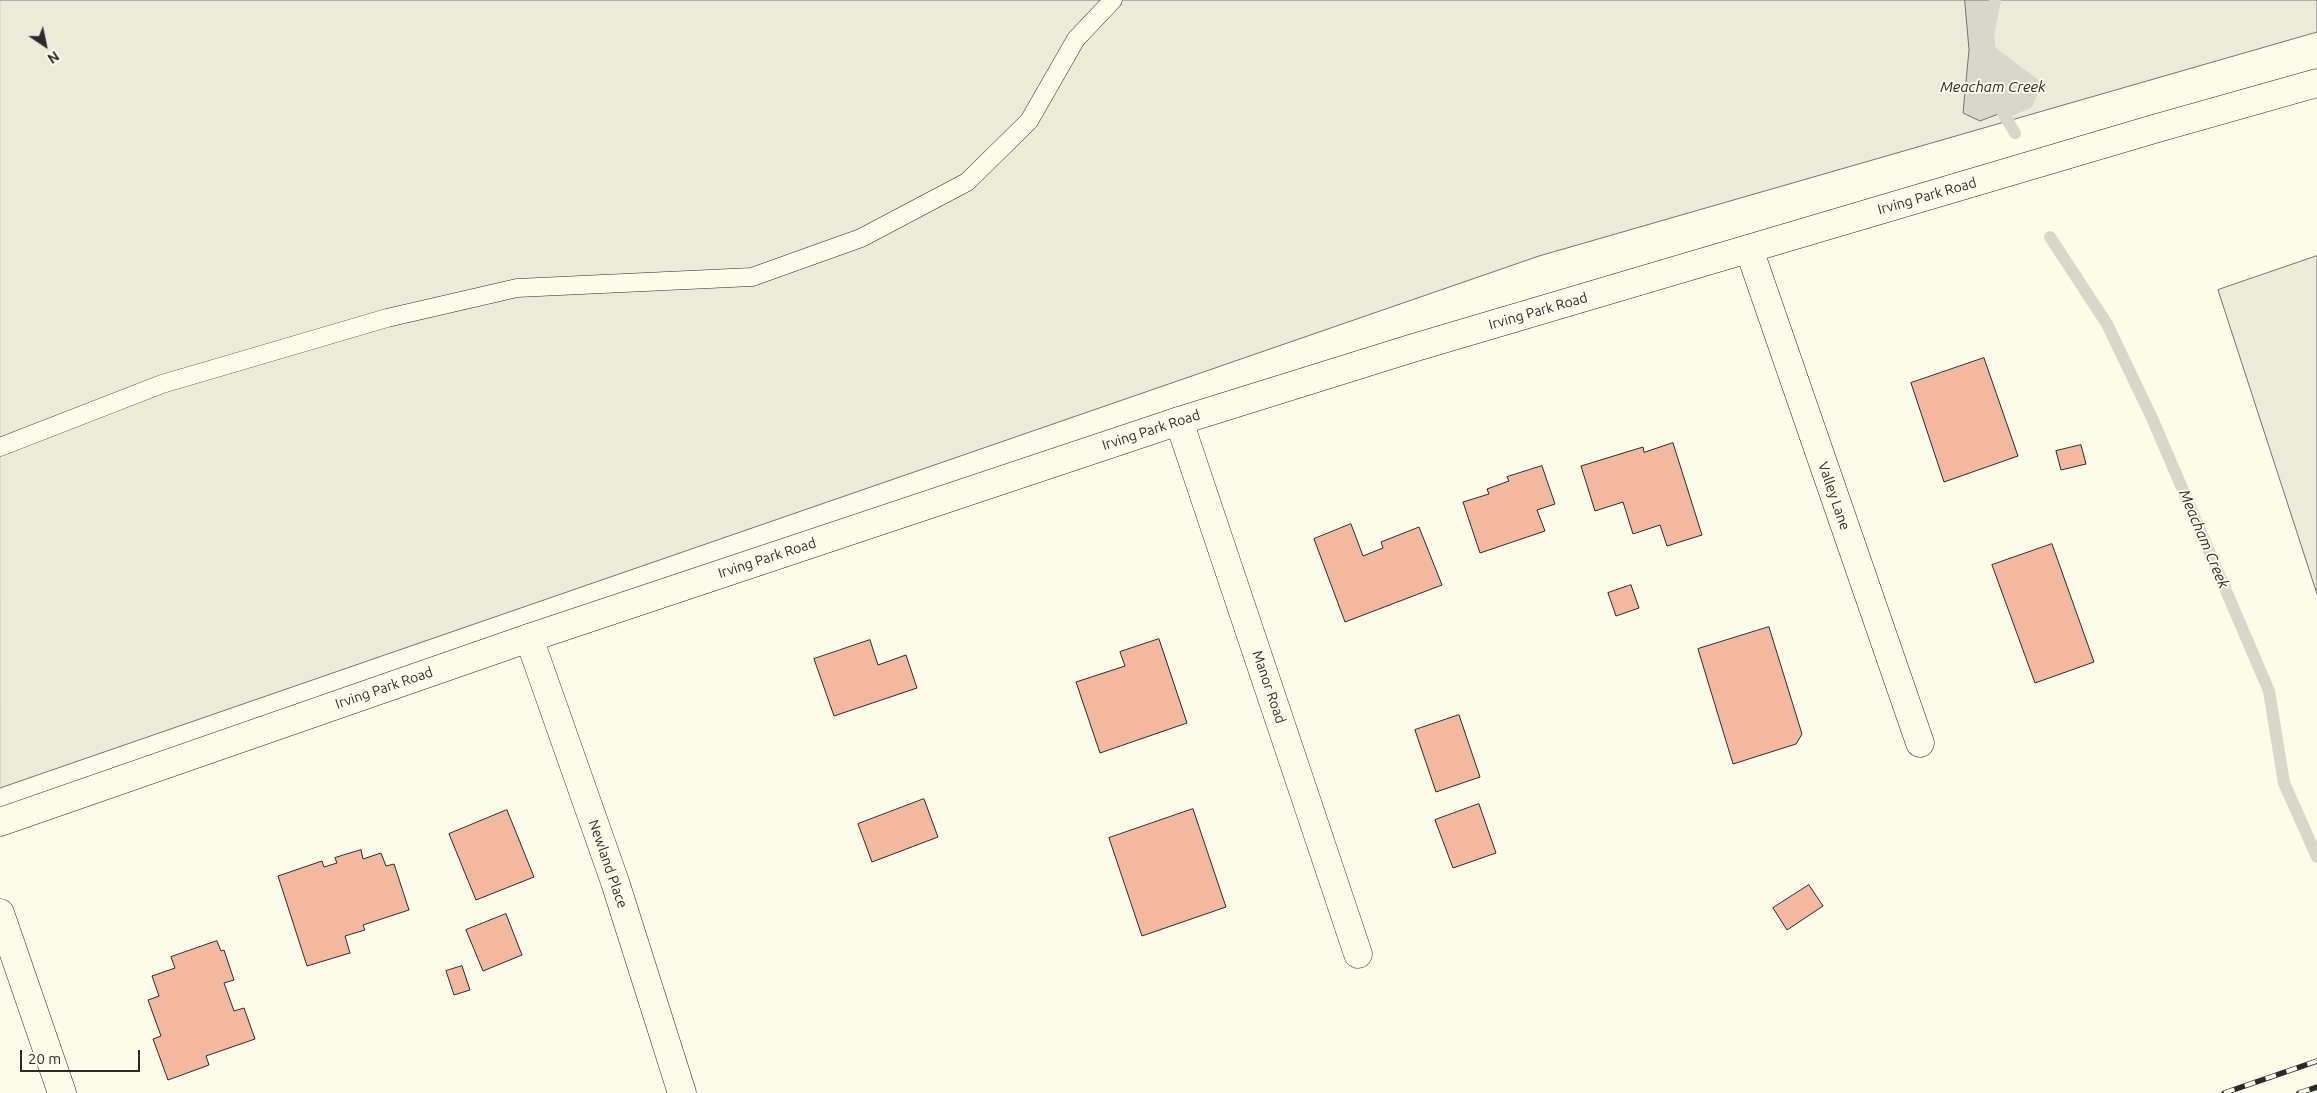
<!DOCTYPE html>
<html>
<head>
<meta charset="utf-8">
<style>
  body { margin:0 }
  #map { position:relative; width:2317px; height:1093px; overflow:hidden; background:#fdfbea; font-family:Ubuntu,sans-serif }
  canvas { display:block }
  .north { position:absolute; left:20px; top:20px; width:50px; height:50px; -webkit-text-stroke:4px #fdfbea; paint-order:stroke; rotate:146deg; font-size:14px; font-weight:700; line-height:20px; text-align:center; color:#2b2b2b }
  .north::after { content:''; display:block; margin:auto; width:18px; height:22px; background:#2b2b2b; clip-path:polygon(50% 0,100% 100%,50% 72%,0 100%) }
  .scale { position:absolute; left:20px; top:1050px; width:120px; height:22px; box-sizing:border-box; border:2px solid #2b2b2b; border-top:0; padding-left:6px; font-size:15px; line-height:18px; white-space:nowrap; color:#2b2b2b; -webkit-text-stroke:4px #fdfbea; paint-order:stroke }
</style>
</head>
<body>
<div id="map">
<canvas width="2317" height="1093"></canvas>
<div class="north">N</div>
<div class="scale">20 m</div>
</div>
<script>
const g = document.querySelector('canvas').getContext('2d');
g.lineJoin = 'round';
function fill(path, color) {
  g.fillStyle = color;
  g.fill(path, 'evenodd');
}
function strokePath(path, color, width, dash) {
  g.strokeStyle = color;
  g.lineWidth = width;
  g.lineCap = dash ? 'butt' : 'round';
  g.setLineDash(dash || []);
  g.stroke(path);
}
function write(font, color, halo, rows, align = 'center') {
  g.font = font + ' Ubuntu,sans-serif';
  g.lineWidth = 4;
  g.setLineDash([]);
  g.textBaseline = 'middle';
  g.strokeStyle = halo;
  g.fillStyle = color;
  for (const [text, x, y, turn = 0] of rows) {
    g.save();
    g.translate(x, y);
    g.rotate((+turn || 0) * Math.PI / 180);
    g.textAlign = isNaN(turn) ? turn : align;
    if (halo) g.strokeText(text, 0, 0);
    g.fillText(text, 0, 0);
    g.restore();
  }
}
const green = new Path2D(`
  M0,0H2317V32L1539,256L0,788Z`);
const parking = new Path2D(`
  M2317,256V594L2218,290Z`);
const water = new Path2D(`
  M1965,0H1995L1988,35L1990,51L2035,85L2027,103L1980,121L1963,113L1969,50Z`);
const stream = new Path2D(`
  M1995,0L1988,35L1990,51L2035,85L2027,103L2003,113L2015,133
  M2050,237L2107,324L2152,418L2269,691L2284,783L2317,857`);
const building = new Path2D(`
  M1984,358L2018,456L1944,482L1911,383Z
  M1673,443L1702,535L1667,546L1660,525L1633,534L1623,502L1595,511L1581,466L1643,447L1644,452Z
  M2081,445L2086,464L2061,470L2056,451Z
  M1542,466L1555,504L1537,510L1545,531L1480,553L1463,502L1489,494L1487,489L1509,481L1507,477Z
  M1351,524L1363,556L1383,548L1381,542L1419,527L1442,585L1345,622L1314,539Z
  M2052,544L2094,662L2035,683L1992,565Z
  M1631,585L1639,608L1616,616L1608,593Z
  M1769,627L1802,734L1796,744L1733,764L1698,649Z
  M1159,639L1187,723L1100,753L1076,682L1125,666L1120,652Z
  M870,640L878,665L906,655L917,688L834,716L814,659Z
  M1459,715L1480,777L1436,792L1415,730Z
  M924,799L938,837L872,862L858,824Z
  M1479,804L1496,853L1453,868L1435,820Z
  M1193,809L1226,907L1142,936L1109,838Z
  M507,810L534,877L476,900L449,834Z
  M361,850L363,859L381,853L386,866L394,864L409,910L363,925L365,930L345,936L350,953L307,966L278,876L322,861L324,867L337,863L335,858Z
  M1809,885L1823,906L1787,930L1773,908Z
  M506,914L522,955L483,971L466,930Z
  M217,941L221,951L224,950L234,980L224,983L234,1011L244,1008L255,1039L206,1056L209,1065L168,1080L153,1039L161,1036L148,1000L159,996L152,976L175,968L171,957Z
  M462,966L470,990L454,995L446,971Z`);
const lane = new Path2D(`
  M0,447L162,384L387,318L517,288L752,277L861,238L967,182L1029,121L1076,39L1113,0`);
const street = new Path2D(`
  M1749,249L1920,743
  M1179,421L1358,954
  M529,638L615,882L682,1093
  M0,913L62,1093`);
const secondary = new Path2D(`
  M0,822L529,638L1179,421L1413,348L2154,129L2317,83`);
const rail = new Path2D(`
  M2224,1093L2317,1061
  M2299,1093L2317,1087`);
const streetNames = [
  ["Irving Park Road",1927,196,-16],
  ["Irving Park Road",1538,311,-16],
  ["Irving Park Road",1151,430,-18],
  ["Valley Lane",1834,496,71],
  ["Irving Park Road",767,558,-18],
  ["Manor Road",1269,687,71],
  ["Irving Park Road",384,688,-19],
  ["Newland Place",608,864,71]
];
const waterNames = [
  ["Meacham Creek",1993,87],
  ["Meacham Creek",2204,539,67]
];
fill(green, '#ecebdb');
strokePath(green, '#74746e', 1);
fill(parking, '#eceadb');
strokePath(parking, '#74746e', 1);
fill(water, '#d8d7c9');
strokePath(water, '#74746e', 1);
strokePath(stream, '#d8d7c9', 12);
fill(building, '#f2b8a0');
strokePath(building, '#2b2b2b', 1);
strokePath(lane, '#2b2b2b', 19);
strokePath(street, '#2b2b2b', 29);
strokePath(secondary, '#2b2b2b', 29);
strokePath(lane, '#fdfbea', 18);
strokePath(street, '#fdfbea', 28);
strokePath(secondary, '#fdfbea', 28);
strokePath(rail, '#2b2b2b', 5.5);
strokePath(rail, '#fdfbea', 4, [11]);
write('14px', '#2b2b2b', '#fdfbea', streetNames);
write('italic 15px', '#2b2b2b', '#fdfbea', waterNames);
</script>
</body>
</html>
